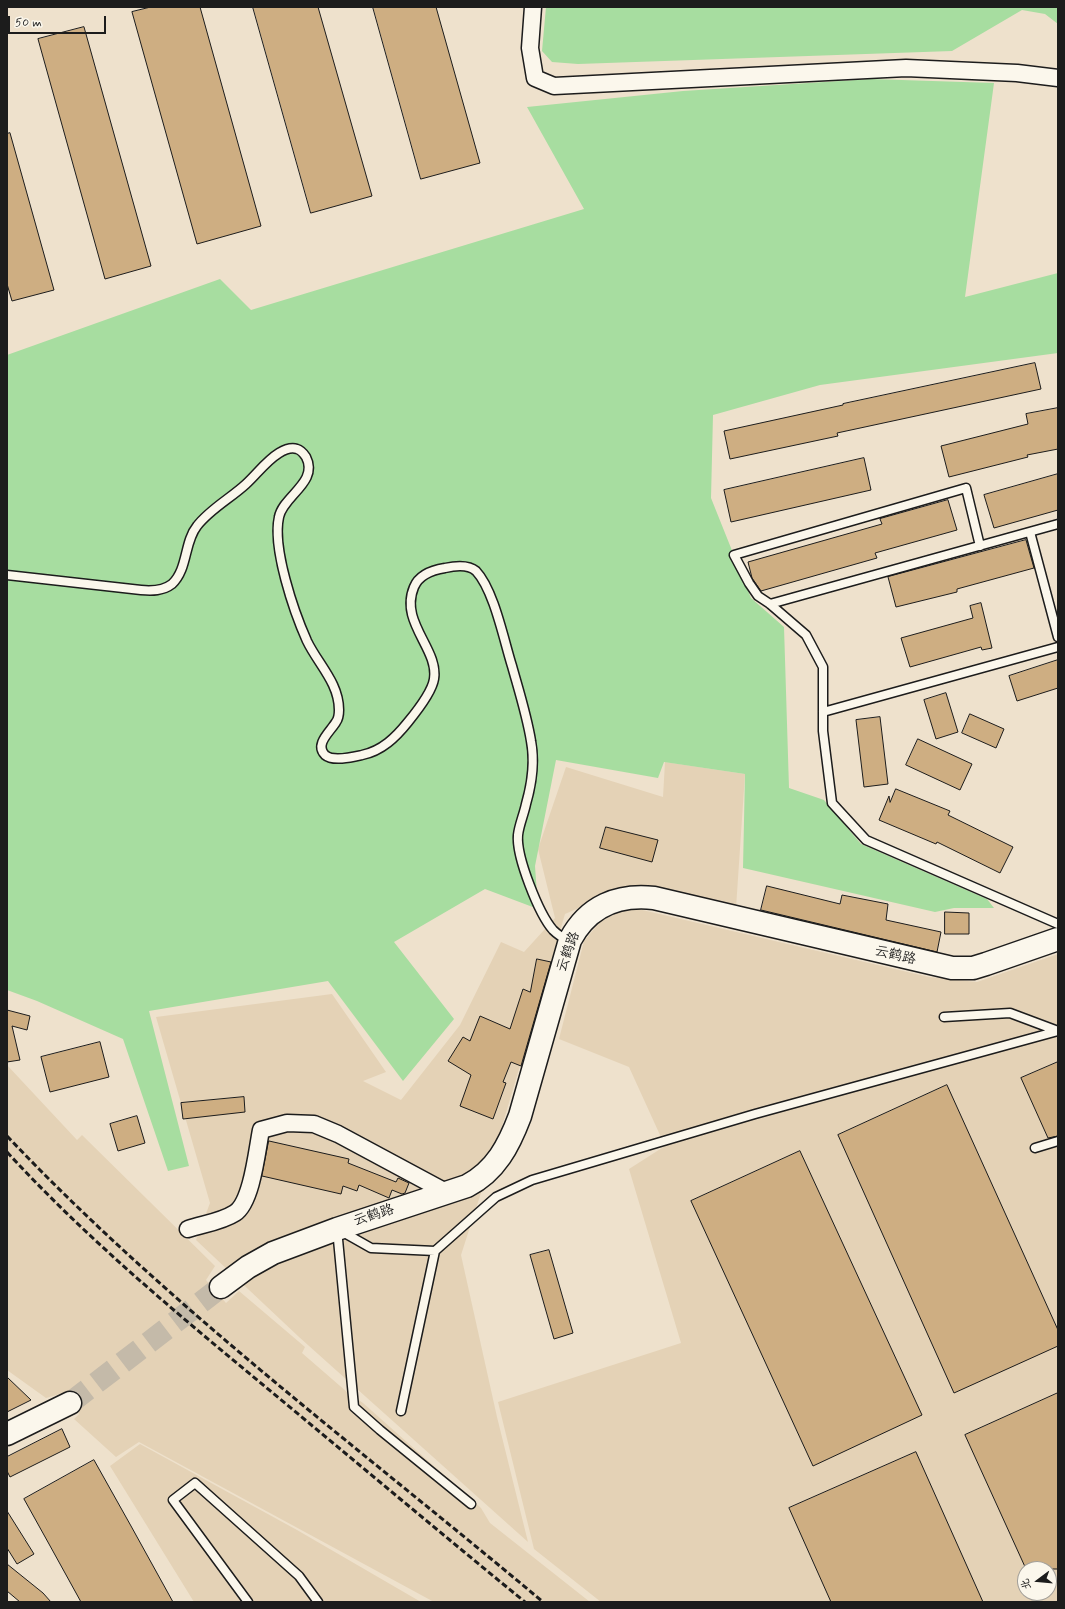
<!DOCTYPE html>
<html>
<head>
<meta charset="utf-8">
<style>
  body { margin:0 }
  #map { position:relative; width:1065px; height:1609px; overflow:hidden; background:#eee1cc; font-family:Mynerve,"LXGW WenKai TC",sans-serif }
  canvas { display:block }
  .frame { position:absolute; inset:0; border:8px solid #1c1c1c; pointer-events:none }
  .north { position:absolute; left:1017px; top:1561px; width:40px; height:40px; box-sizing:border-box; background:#fbf7ec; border:1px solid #a29f99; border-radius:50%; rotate:254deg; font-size:11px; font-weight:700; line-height:16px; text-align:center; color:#1c1c1c }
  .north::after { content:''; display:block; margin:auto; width:14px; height:18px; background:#1c1c1c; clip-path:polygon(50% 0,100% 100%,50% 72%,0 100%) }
  .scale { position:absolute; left:8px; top:16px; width:98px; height:18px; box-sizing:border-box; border:2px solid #1c1c1c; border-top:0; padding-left:5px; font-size:12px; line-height:14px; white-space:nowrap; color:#1c1c1c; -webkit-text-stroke:3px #fbf7ec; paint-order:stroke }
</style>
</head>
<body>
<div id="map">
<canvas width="1065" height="1609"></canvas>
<div class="frame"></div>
<div class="north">北</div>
<div class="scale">50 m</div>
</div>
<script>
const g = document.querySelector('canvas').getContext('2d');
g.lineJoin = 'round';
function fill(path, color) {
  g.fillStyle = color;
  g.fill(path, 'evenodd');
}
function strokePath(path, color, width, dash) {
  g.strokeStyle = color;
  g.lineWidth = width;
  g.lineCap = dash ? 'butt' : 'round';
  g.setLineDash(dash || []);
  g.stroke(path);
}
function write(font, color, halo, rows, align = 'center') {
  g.font = font + ' Mynerve,"LXGW WenKai TC",sans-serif';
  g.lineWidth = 3;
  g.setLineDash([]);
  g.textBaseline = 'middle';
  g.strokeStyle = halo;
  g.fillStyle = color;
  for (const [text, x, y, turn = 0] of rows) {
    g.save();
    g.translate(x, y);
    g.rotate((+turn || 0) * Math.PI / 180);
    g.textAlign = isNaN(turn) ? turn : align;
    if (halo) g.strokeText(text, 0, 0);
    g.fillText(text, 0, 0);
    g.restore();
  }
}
const built = new Path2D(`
  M665,762L745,774L736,908L628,886L565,914L497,1143L461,1255L497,1417L528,1542L299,1337L196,1240L210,1203L156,1017L332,994L386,1072L363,1081L401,1100L460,1025L501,942L524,952L555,918L538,849L566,767L663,797Z
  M638,909L929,977L977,982L1058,954V1602H601L534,1549L498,1402L681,1343L629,1169L665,1146L629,1067L559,1039L584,941L600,922L622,910ZM1025,1569H1049V1593H1025Z
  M7,1065L77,1140L82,1135L215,1266L206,1280L226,1303L239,1291L305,1347L302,1353L347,1392L363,1403L481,1508L490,1523L590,1602H434L139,1442L116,1457L74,1419L79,1414L67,1392L46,1398L7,1370Z
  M140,1444L297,1530L421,1602H194L110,1466Z`);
const green = new Path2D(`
  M546,7H1058V24L1045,14L1022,10L952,51L578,64L552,62L542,51Z
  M871,79L994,83L965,297L1058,273V353L820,385L713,415L711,498L751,598L784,627L789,788L824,800L861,844L987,899L994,908H954L935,912L743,868L745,774L664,762L658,778L556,760L535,866L538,909L485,889L394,942L454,1019L403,1081L328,981L149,1011L189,1166L168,1171L123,1039L37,1001L7,990V355L220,279L251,310L584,209L527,107L683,91Z`);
const building = new Path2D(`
  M151,7H200L261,226L197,244L132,12Z
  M253,7H318L372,196L311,213Z
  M373,7H436L480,163L421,179Z
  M84,27L151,266L105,279L38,39Z
  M10,133L54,290L12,301L7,284V134Z
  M1035,363L1041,389L837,433L838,436L730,459L724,431L843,405V404Z
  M1058,408V449L1027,455L1028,457L949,477L941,446L1028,424L1026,414Z
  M864,458L871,490L731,522L724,490Z
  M1058,474V510L994,528L984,495Z
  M948,500L957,530L875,553L877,558L761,591L752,578L748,562L882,524L880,519Z
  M1026,540L1034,568L957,589V592L896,607L888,577Z
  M981,603L992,648L982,650L981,647L910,667L901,638L973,618L970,606Z
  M1058,660V688L1017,701L1009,676Z
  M946,693L958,732L936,739L924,700Z
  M970,714L1004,729L996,748L962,733Z
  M880,717L888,784L864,787L856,720Z
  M918,739L972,764L960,790L906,765Z
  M896,789L950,811L948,815L1013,847L1000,873L937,842L936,844L879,820L889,796L890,802Z
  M606,827L658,840L652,862L600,848Z
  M767,886L840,904L842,895L888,904L886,920L941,932L937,952L761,910Z
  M945,912L969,913V934H945Z
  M537,959L551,962L521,1066L511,1062L503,1082L506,1083L493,1119L460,1106L471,1075L448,1061L463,1037L470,1041L480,1016L510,1029L523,989L530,992Z
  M7,1010L30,1016L27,1030L12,1026L20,1060L7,1062Z
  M100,1042L109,1077L50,1092L41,1057Z
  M1058,1062V1136L1048,1138L1021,1078Z
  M947,1085L1058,1330V1346L954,1393L838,1135Z
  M244,1097L245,1112L183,1119L181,1103Z
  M137,1116L145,1143L118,1151L110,1124Z
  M269,1141L349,1159L348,1163L396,1182L398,1178L409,1183L405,1193L402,1194L392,1190L389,1198L359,1185L357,1191L343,1186L341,1194L262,1176Z
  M800,1151L922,1415L813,1466L691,1201Z
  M549,1250L573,1333L554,1339L530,1255Z
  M7,1377L31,1400L7,1412Z
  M1058,1393V1569H1026L965,1435Z
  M62,1429L70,1447L10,1477L7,1471V1457Z
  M916,1452L983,1602H831L789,1508Z
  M94,1460L131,1526L173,1602H81L49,1544L24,1499Z
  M7,1511L34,1554L17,1564L7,1548Z
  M7,1564L43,1593L51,1602H20L7,1591Z`);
const secondaryTunnel = new Path2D(`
  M70,1403L221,1287`);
const lane = new Path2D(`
  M1030,532L1058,637
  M980,546L966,488L734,555L749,583L758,596L770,604L806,635L823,667V731L832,803L866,840L1058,924
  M7,575L141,590C152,591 163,591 172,584C188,569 184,542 197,526C210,509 231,498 246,484C257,474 266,461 279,453C284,450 291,447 297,449C301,450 304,454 306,457C319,482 283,496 279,517C272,548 294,612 307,641C318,664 339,683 339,710C339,714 339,718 336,722C331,731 314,744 325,755C333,762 353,757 362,755C382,751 396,737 408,722C417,711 432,692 434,679C439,649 399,622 414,587C419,575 432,570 445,568C454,566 468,564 476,571C494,590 504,641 512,666C519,691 527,716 531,741C535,762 532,783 526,804C524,814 519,825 518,835C516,857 539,914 553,930C558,935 563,938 569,941
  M770,604L1058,524
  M823,712L1058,647
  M944,1017L1010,1013L1058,1031
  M1035,1148L1058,1141
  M337,1229L354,1407L380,1430L471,1504
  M341,1231L371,1248L435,1251
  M401,1411L435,1251L496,1197L532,1180L755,1114L1058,1031
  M248,1602L173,1500L195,1483L299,1576L318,1602`);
const street = new Path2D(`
  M533,7L530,48L535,78L554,86L906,68L1017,73L1058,78
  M188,1229C203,1224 221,1222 235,1213C252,1202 257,1150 261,1130L287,1123L314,1124L338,1134L446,1192`);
const secondary = new Path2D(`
  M221,1287L248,1267L273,1253L337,1229L467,1186C496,1171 509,1145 520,1116L570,940C588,906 618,894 654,898L952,968H973L986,964L1058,939
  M7,1434L70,1403`);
const rail = new Path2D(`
  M7,1136C170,1308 362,1450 543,1602
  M7,1152C85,1237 174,1311 262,1384C350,1457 437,1530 525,1602`);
const streetNames = [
  ["云鹤路",569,952,-70],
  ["云鹤路",895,956,13],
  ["云鹤路",374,1216,-18]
];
fill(built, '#e4d2b6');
fill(green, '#a7dda0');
fill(building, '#ceae82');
strokePath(building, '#1c1c1c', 1);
strokePath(secondaryTunnel, '#c4baa9', 22, [22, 11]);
strokePath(lane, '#1c1c1c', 11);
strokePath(street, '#1c1c1c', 19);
strokePath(secondary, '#1c1c1c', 25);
strokePath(lane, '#fbf7ec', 8);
strokePath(street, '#fbf7ec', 16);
strokePath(secondary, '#fbf7ec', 22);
strokePath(rail, '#1c1c1c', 3, [6, 3]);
write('14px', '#1c1c1c', '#fbf7ec', streetNames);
</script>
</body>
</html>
